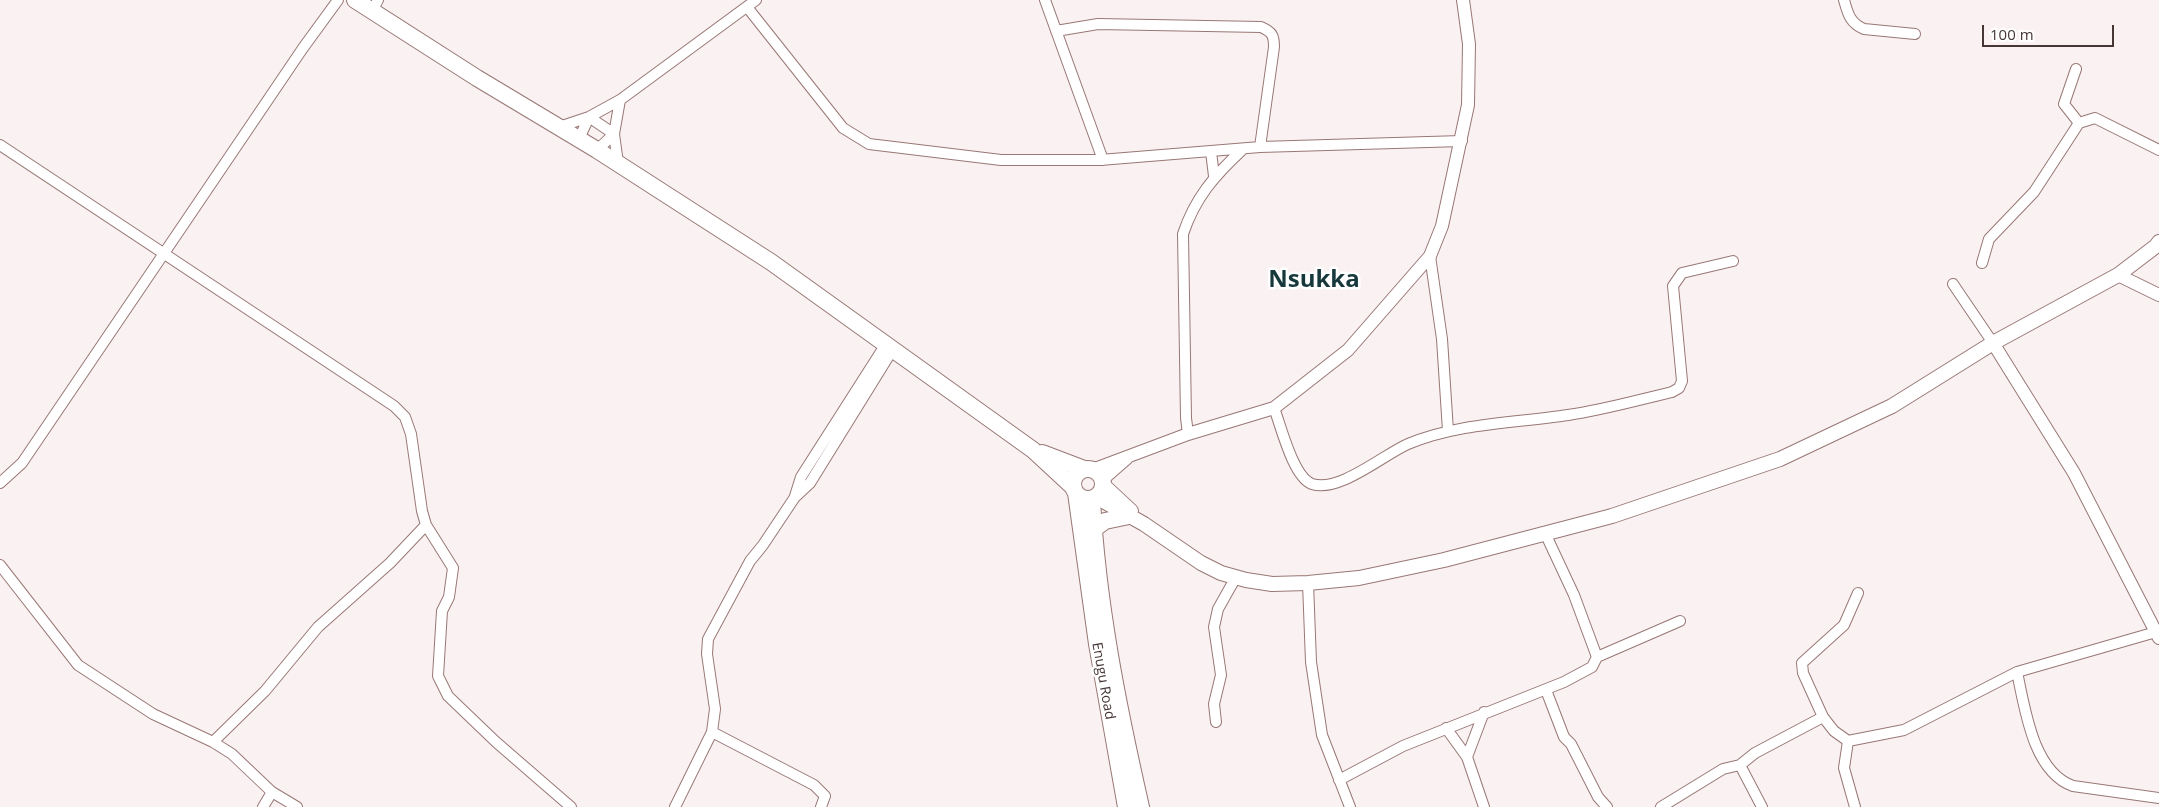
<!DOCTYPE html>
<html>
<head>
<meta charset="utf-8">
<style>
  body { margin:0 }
  #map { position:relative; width:2159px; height:807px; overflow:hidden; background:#faf2f2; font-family:"Open Sans",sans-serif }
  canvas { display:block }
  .scale { position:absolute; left:1982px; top:25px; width:132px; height:22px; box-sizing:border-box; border:2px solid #463736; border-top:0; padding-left:6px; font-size:15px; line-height:18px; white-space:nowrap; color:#463736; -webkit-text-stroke:4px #fff; paint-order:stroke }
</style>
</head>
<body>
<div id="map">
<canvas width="2159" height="807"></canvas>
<div class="scale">100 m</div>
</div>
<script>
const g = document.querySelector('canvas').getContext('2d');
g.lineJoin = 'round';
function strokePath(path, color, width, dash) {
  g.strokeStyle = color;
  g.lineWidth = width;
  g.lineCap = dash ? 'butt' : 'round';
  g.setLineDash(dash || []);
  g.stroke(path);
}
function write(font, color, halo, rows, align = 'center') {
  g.font = font + ' "Open Sans",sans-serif';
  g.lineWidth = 5;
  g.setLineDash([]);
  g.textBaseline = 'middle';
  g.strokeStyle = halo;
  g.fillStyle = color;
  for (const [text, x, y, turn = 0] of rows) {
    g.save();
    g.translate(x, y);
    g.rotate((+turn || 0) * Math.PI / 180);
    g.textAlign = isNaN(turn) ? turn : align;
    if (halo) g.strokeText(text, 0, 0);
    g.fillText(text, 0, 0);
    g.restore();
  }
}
const minor = new Path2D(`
  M1045,0L1103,160
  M1844,0C1848,14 1850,23 1864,29L1915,34
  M747,7L843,128L869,144L1001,160H1100L1260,147L1462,141
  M372,11L378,0
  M1056,31L1098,24L1261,27C1272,32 1274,35 1274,47L1260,147
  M2076,69L2064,104L2079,123
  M589,117L614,134
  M559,127L589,117L620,100L756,0
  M579,139L589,117
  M0,145L394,406L405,417L411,434L422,511L426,525L453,568L449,597L442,611L438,676L448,696L496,742L571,807
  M597,150L614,134
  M1211,152L1214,176
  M618,163L614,134L620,100
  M1430,256L1442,339L1448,431
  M1982,263L1989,239L2034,192L2079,123L2095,118L2159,150
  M1953,284L1993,343
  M1274,408C1281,426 1293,477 1312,484C1339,493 1383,455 1408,444C1458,423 1515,423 1568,415C1603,410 1638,400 1672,392L1679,388L1682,381L1673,286L1682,273L1733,261
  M1188,434L1186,418L1183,234C1195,198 1214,176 1242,150
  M0,483L22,463L303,48L338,0
  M795,496L801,477L886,344
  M0,565L78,665L153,714L213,742L232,754L272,792L297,807
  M1308,583L1311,662L1322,735L1350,807
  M1597,657L1680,621
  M2017,672C2025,709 2033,772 2073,786L2159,798
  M1546,690L1564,737L1571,744L1598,797L1607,807
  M1823,717L1803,673L1802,663L1844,625L1858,593
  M1216,722L1214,704L1221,675L1214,627L1218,609L1236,577
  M1446,728L1467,757L1484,807
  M712,732L814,785L825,796L821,807
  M1848,741L1904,730L2017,672L2156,632
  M213,742L265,691L318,627L390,563L426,525
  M1467,757L1484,712
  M1740,765L1755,753L1823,717L1834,731L1848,741L1844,768L1855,807
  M1339,780L1403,746L1564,682L1592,667L1597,657L1574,595L1545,533
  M263,807L272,792
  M675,807L712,732L715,709L707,654L708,639L750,561L763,545L795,497L810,483L893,349
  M1661,807L1723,769L1740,765L1762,807`);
const tertiary = new Path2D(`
  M2118,275L2159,295
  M1993,343L2074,473L2159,638
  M1092,470L1188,434L1274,408L1348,350L1430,256L1442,226L1468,105L1469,44L1463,0
  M1103,479L1127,458`);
const secondary = new Path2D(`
  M1103,485L1131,511
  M1096,497L1144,524L1201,563L1221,573L1246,580L1272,584L1308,583L1359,578L1444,560L1612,516L1780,459L1892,406L1993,343L2118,275L2156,246L2159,242`);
const primary = new Path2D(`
  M355,0L477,78L597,150L771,262L1033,450L1074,488
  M1042,453L1084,469
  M1073 484a15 15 0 1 1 30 0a15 15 0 1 1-30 0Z
  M1076,493L1097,644L1126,807
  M1092,499C1097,602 1118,706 1141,807
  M1094,529L1105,521L1129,516`);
const streetNames = [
  ["Enugu Road",1103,681,80]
];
const townNames = [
  ["Nsukka",1314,280]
];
strokePath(minor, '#987775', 12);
strokePath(tertiary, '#987775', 14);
strokePath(secondary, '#987775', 16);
strokePath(primary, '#987775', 18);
strokePath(minor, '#fff', 10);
strokePath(tertiary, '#fff', 12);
strokePath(secondary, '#fff', 14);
strokePath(primary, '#fff', 16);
write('14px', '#463736', '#fff', streetNames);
write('bold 24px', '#17393c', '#fff', townNames);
</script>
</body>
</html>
